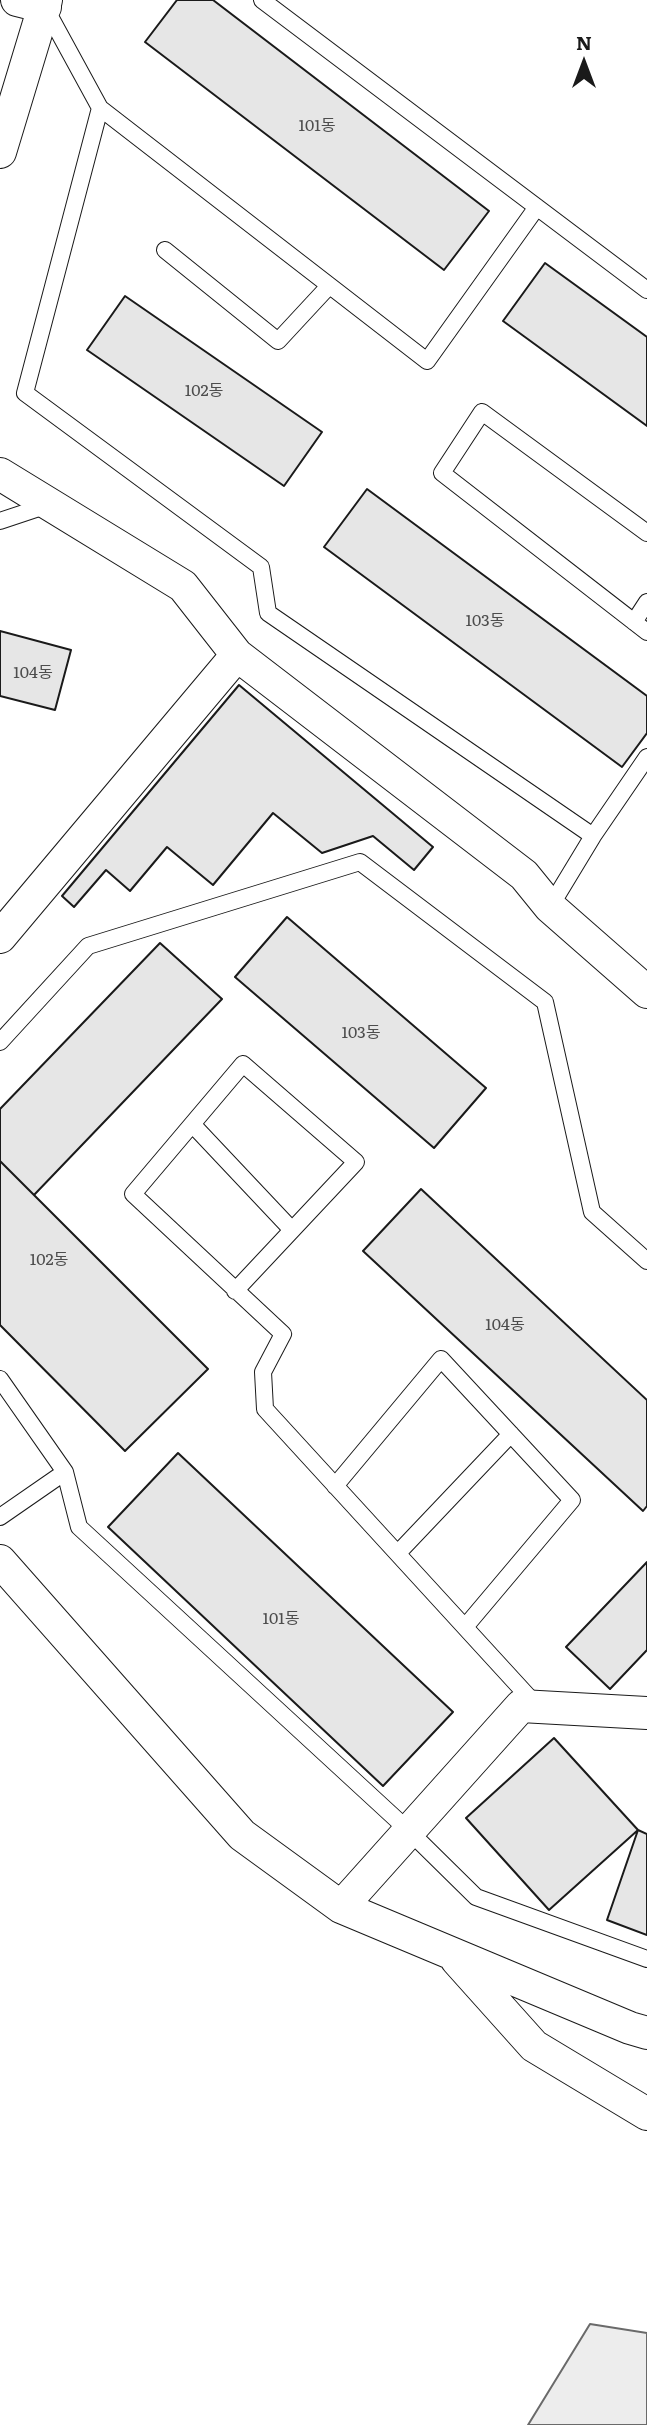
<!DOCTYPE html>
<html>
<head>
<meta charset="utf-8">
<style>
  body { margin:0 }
  #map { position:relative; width:647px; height:2425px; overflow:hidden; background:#fff; font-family:Literata,serif }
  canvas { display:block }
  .north { position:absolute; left:549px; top:28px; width:70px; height:70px; -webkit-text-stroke:5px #fff; paint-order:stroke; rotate:0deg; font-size:19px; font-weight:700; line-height:28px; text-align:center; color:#1a1a1a }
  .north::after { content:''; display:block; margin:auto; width:24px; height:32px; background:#1a1a1a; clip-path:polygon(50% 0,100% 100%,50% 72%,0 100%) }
</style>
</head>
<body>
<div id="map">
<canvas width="647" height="2425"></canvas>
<div class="north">N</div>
</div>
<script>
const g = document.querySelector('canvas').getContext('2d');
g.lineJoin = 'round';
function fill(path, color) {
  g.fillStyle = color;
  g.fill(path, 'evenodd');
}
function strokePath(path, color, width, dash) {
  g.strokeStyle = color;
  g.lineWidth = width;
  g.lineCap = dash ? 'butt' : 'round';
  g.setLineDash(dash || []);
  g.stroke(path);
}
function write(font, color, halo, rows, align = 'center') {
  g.font = font + ' Literata,"Noto Sans KR",serif';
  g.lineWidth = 5;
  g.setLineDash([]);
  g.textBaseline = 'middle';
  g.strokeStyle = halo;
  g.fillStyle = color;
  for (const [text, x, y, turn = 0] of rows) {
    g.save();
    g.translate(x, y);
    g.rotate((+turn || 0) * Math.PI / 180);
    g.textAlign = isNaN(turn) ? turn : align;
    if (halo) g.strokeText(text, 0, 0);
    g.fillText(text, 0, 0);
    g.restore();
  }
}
const built = new Path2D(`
  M590,2324L647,2333V2425H528Z`);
const building = new Path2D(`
  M177,0H213L489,211L444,270L145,42Z
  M545,263L647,337V426L503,321Z
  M125,296L322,432L284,486L87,350Z
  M367,489L647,696V733L622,767L324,547Z
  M0,631L71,650L55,710L0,696Z
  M239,685L433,847L414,870L373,836L322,853L273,813L213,885L167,847L130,891L106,870L74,907L62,896Z
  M287,917L486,1088L434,1148L235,977Z
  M160,943L222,999L34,1195L0,1161V1109Z
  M0,1161L208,1369L125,1451L0,1325Z
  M421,1189L647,1400V1506L643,1511L363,1251Z
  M178,1453L453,1712L383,1786L108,1527Z
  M647,1562V1650L610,1689L566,1647Z
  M554,1738L638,1830L549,1910L466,1818Z
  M638,1830L647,1834V1935L607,1920Z`);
const lane = new Path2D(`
  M262,0L647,290
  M46,9L100,108L427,361L537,207
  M100,108L25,393L261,567L268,613L593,836
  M165,250L278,341L329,286
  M0,521L48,505
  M647,533L482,412L442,473L647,632
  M634,622L647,602
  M550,907L593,836L647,757
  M0,1042L88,946L360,862L545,1002L592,1212L647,1261
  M193,1125L292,1230
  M235,1291L356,1162L243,1064L133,1194L283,1334L263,1372L265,1409L537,1706
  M0,1379L65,1472L79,1527L408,1830L476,1897L647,1959
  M335,1486L441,1359L572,1500L465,1627
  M0,1517L65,1472
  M398,1553L511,1434`);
const street = new Path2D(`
  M17,0L45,7
  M0,152L46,0
  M0,474L183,586L237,655L524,875L550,907L647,992
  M0,937L237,655
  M0,1561L242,1835L341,1907L630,2028L647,2033
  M341,1907L521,1706L647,1713
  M457,1960L534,2046L647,2114`);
const numberNames = [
  ["101동",317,126],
  ["102동",204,391],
  ["103동",485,621],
  ["104동",33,673],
  ["103동",361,1033],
  ["102동",49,1260],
  ["104동",505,1325],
  ["101동",281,1619]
];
fill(built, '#ededed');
strokePath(built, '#6a6a6a', 2);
fill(building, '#e6e6e6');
strokePath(building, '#1a1a1a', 2);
strokePath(lane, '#1a1a1a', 18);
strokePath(street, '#1a1a1a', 34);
strokePath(lane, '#fff', 16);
strokePath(street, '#fff', 32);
write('16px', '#4d4d4d', null, numberNames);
</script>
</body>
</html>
